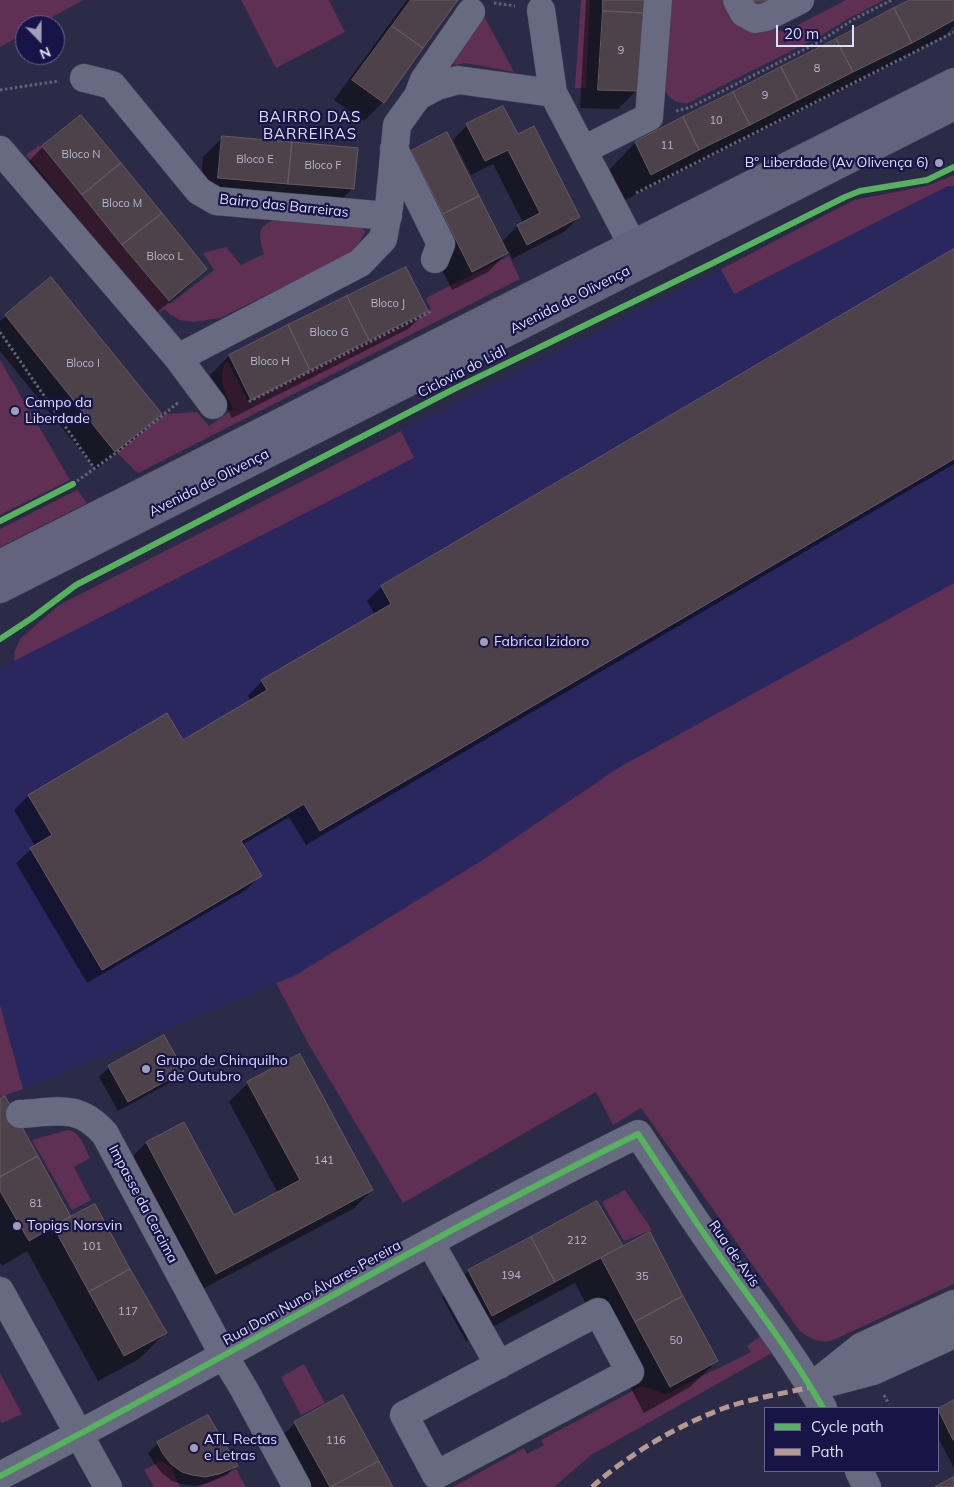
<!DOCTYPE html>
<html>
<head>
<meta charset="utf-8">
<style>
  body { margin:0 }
  #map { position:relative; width:954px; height:1487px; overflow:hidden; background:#2c2b47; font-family:Mulish,sans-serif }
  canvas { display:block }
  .legend { position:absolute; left:764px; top:1407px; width:175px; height:65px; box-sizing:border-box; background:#191447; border:1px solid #67658f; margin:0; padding:6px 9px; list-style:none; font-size:15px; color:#dcdffa }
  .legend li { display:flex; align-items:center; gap:10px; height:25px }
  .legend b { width:25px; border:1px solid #67658f }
  .north { position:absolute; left:15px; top:15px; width:50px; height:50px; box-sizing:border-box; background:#191447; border:1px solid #67658f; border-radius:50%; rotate:158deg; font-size:14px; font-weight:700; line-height:20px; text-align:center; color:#dcdffa }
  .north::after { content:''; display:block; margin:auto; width:18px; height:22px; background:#9ea0bb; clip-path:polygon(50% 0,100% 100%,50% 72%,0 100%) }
  .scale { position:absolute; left:776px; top:25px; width:78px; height:22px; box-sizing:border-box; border:2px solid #dcdffa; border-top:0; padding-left:6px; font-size:15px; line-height:18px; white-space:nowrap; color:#dcdffa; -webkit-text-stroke:4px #191447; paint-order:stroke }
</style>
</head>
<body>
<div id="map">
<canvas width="954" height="1487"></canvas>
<ul class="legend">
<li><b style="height:6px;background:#56b35d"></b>Cycle path</li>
<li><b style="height:6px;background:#b69a8f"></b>Path</li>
</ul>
<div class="north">N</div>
<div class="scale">20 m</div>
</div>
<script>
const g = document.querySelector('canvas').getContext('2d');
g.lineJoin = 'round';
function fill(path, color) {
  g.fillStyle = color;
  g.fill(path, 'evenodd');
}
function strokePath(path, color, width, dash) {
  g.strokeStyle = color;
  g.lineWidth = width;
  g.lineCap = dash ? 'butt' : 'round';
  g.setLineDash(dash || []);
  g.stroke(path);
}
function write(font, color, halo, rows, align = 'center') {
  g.font = font + ' Mulish,sans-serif';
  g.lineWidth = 4.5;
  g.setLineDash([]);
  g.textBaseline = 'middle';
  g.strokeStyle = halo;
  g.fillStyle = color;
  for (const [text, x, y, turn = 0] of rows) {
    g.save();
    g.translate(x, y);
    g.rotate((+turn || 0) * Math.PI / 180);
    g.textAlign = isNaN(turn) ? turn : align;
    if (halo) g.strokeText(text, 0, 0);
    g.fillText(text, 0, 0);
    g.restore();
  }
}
const built = new Path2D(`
  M954,182V583L618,768L481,861L294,976L23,1089L0,1005V668L414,458L401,431L721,269L734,294Z`);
const green = new Path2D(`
  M0,0H83L38,25H25V33L0,47Z
  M241,0H329L345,32L276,68Z
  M581,0H590L586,88H575Z
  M670,0H729L773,28L784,32L846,0H884L846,20L817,38L688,103C675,104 667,98 663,85Z
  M484,16L514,72L465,63L455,65L453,62Z
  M38,146H42L170,304L214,270L203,253L226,247L241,265L264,254C259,236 255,225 278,219L363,227L365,232L359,243L348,255L220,318L193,322L180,320L171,315L164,309L157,314L26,155Z
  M954,175V186H948L734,294L721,269L854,200L927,186Z
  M509,256L520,279L138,473L117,453L165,414L197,412L209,426L233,409C225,392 216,378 227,360L248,401L428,311L431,309L426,298Z
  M0,360L70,480L0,515Z
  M401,431L414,458L14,661L15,650L21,638L59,605Z
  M77,490L87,503L0,547V529Z
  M954,583V1284L831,1341C818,1343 809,1338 799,1330L641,1108L613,1125L596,1092L403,1203L308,1043L276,983L294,976L481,861L618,768Z
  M0,1005L23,1089L0,1097Z
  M68,1130C81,1132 84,1147 90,1158L74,1167L91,1200L72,1210L32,1140Z
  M625,1190L652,1230L624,1241L602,1202Z
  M761,1336L772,1353L591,1455L554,1487H453L524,1448L527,1454L544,1445L541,1440L642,1386L666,1394L751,1352L747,1346Z
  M304,1364L325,1403L301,1415L281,1377Z
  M0,1373L22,1414L2,1423L0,1420Z
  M161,1461L171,1468L180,1487H154L144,1470Z
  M236,1469L246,1487H198Z`);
const shadow = new Path2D(`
  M407,0H456L383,102L364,121L334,100Z
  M586,0H643L637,90L618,109L580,108Z
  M913,0H954V26L943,37L884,69L625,200L609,170L635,143Z
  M467,125L517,136L579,217L564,232L512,259L509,251L488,272L452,290L393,170L412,152L501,242L518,226L523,223L493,164L471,175L453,140Z
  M222,138L353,188L334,207L200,196L203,157Z
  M43,147L205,269L187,288L149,319L24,166Z
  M954,251V464L306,845L289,817L242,845L260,876L246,890L87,983L16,863L31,849L35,846L14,810L28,796L167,715L182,741L251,701L248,696L262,681L375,615L367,601L381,587Z
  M406,269L427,311L408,329L232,418L210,375L229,356Z
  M51,279L160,414L141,433L96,470L0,351V321Z
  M163,1037L182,1071L173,1081L118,1111L99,1077L109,1067Z
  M248,1083L372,1190L353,1209L197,1292L127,1162L146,1143L183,1124L233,1217L278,1193L229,1102Z
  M0,1100L71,1219L165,1333L139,1359L98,1381L27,1251L2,1266L0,1262Z
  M597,1202L622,1247L717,1361L690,1387L644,1413L575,1283L466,1341L442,1297L468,1271Z
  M342,1397L392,1487H289L269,1449L295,1423Z
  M954,1402V1468L938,1438V1410Z
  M158,1443L236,1465L227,1475L208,1483L194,1486L181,1484L172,1481L162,1473L154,1463L148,1453Z`);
const building = new Path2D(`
  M411,0H458L423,48L392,26Z
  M603,0H645L644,13L603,11Z
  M754,0H775L758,8Z
  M910,0H954V20L912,43L894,8Z
  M894,8L912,43L853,72L836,39Z
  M603,11L644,13L639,91L598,90Z
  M392,26L423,48L384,103L352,80Z
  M836,39L853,72L798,100L781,67Z
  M781,67L798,100L750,125L733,92Z
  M733,92L750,125L699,150L683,117Z
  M503,106L518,134L534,126L580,217L527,245L517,225L540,213L508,150L485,161L466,124Z
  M81,115L121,163L82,195L42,146Z
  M683,117L699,150L651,175L635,142Z
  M447,132L479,196L443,214L411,151Z
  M222,136L292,142L288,184L218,178Z
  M292,142L358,148L354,189L288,184Z
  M121,163L162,213L122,245L82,195Z
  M479,196L508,253L472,272L443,214Z
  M162,213L207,269L169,301L122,245Z
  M954,249V459L320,831L304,804L241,841L262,876L102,970L30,848L52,835L28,795L167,713L183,740L267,690L261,680L391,604L381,586Z
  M406,267L428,311L369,340L347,296Z
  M51,277L162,414L115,452L5,315Z
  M347,296L369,340L310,370L288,325Z
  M288,325L310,370L251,400L229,355Z
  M164,1035L184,1071L128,1102L108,1066Z
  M300,1054L373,1190L216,1274L146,1142L184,1122L234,1215L300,1180L247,1082Z
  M5,1096L38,1156L0,1177V1099Z
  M38,1156L71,1217L29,1241L0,1191V1177Z
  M597,1201L623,1246L555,1282L531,1237Z
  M95,1204L130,1269L89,1292L53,1226Z
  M650,1232L683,1296L635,1322L601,1258Z
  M531,1237L555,1282L492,1316L468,1270Z
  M130,1269L167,1333L124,1356L89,1292Z
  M683,1296L718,1361L670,1387L635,1322Z
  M343,1395L379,1461L330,1487L294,1422Z
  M954,1400V1440H953L938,1409Z
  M208,1415L238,1466L219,1474L205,1477L192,1475L182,1472L171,1464L163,1454L157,1442Z
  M379,1461L393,1487H332Z
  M954,1477V1487H935Z`);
const path = new Path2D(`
  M494,3L515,6
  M0,90L59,81
  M676,111L691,107L819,42L854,19L892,0
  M636,193L954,32
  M0,332L94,468
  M249,400L250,401L430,312V310
  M73,484L117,452L179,402
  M884,1395L889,1404`);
const street = new Path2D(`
  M737,0L744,13L755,19L766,17L800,0
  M541,10L553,93
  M84,78L112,85L199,191L216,201L388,216
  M418,96L424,80L471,12
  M394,149L441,244L435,259
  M0,150L178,358L213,405
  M583,150L649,117L658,0
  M178,358L360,263L383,239L389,207L397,125L418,96L437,86L458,80L553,93L632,244
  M20,1114C57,1112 78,1103 105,1134L224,1356L244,1389L297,1487
  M430,1242L499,1365
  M0,1291L108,1487
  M598,1312L630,1372L436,1475L404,1415Z
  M820,1385L873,1371L954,1334
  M811,1387L861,1347L954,1304
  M859,1471L867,1487
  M0,1476C214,1365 421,1241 638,1134C664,1173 689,1213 716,1251C753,1303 792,1353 823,1408`);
const primary = new Path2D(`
  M0,564L954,82
  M0,589L954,106`);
const quiet = new Path2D(`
  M592,1487C628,1455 673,1428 719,1410C748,1399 781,1394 811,1387`);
const cycleway = new Path2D(`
  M0,521L73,484
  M0,639L32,618L76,585L454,389L713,263L845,197L860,191L927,180L954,167
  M0,1476C214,1365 421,1241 638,1134C664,1173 689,1213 716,1251C753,1303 792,1353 823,1408`);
const markers = [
  [939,163,5,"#9ea0bb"],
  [15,411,5,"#9ea0bb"],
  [484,642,5,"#9ea0bb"],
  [146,1069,5,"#9ea0bb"],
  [17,1226,5,"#9ea0bb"],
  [194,1448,5,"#9ea0bb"]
];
const numberNames = [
  ["9",621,51],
  ["8",817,69],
  ["9",765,96],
  ["10",716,121],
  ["11",667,146],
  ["Bloco N",81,155],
  ["Bloco E",255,160],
  ["Bloco F",323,166],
  ["Bloco M",122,204],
  ["Bloco L",165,257],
  ["Bloco J",388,304],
  ["Bloco G",329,333],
  ["Bloco H",270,362],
  ["Bloco I",83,364],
  ["141",324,1161],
  ["81",36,1204],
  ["212",577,1241],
  ["101",92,1247],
  ["194",511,1276],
  ["35",642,1277],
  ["117",128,1312],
  ["50",676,1341],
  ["116",336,1441]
];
const poiNames = [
  ["Bº Liberdade (Av Olivença 6)",929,163,"right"],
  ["Campo da",25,403],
  ["Liberdade",25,419],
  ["Fabrica Izidoro",494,642],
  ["Grupo de Chinquilho",156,1061],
  ["5 de Outubro",156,1077],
  ["Topigs Norsvin",27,1226],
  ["ATL Rectas",204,1440],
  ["e Letras",204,1456]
];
const streetNames = [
  ["Bairro das Barreiras",284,206,6],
  ["Avenida de Olivença",570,300,-27],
  ["Ciclovia do Lidl",462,372,-27],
  ["Avenida de Olivença",209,483,-27],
  ["Impasse da Cercima",143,1204,62],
  ["Rua de Avis",734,1254,55],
  ["Rua Dom Nuno Álvares Pereira",312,1293,-29]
];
const neighbourhoodNames = [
  ["BAIRRO DAS",310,117],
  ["BARREIRAS",310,134]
];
fill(built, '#29275e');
fill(green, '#5f2f54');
fill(shadow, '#0007');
fill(building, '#4d414a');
strokePath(building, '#675a61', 1);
strokePath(street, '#46455c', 29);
strokePath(primary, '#46455c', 29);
strokePath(path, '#636278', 3, [2.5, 2.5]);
strokePath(street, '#686a81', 28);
strokePath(primary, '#63637e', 28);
strokePath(quiet, '#b69a8f', 5, [10, 5]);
strokePath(cycleway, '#56b35d', 6);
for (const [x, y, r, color] of markers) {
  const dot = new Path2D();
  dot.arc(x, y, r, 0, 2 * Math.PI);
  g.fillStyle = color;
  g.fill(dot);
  strokePath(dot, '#191447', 2);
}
write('11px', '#b8b8ce', null, numberNames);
write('14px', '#dcdffa', '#191447', poiNames, 'left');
write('14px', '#dcdffa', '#191447', streetNames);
g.letterSpacing = '1px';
write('15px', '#dee1fc', '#191447', neighbourhoodNames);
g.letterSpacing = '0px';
</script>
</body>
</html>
